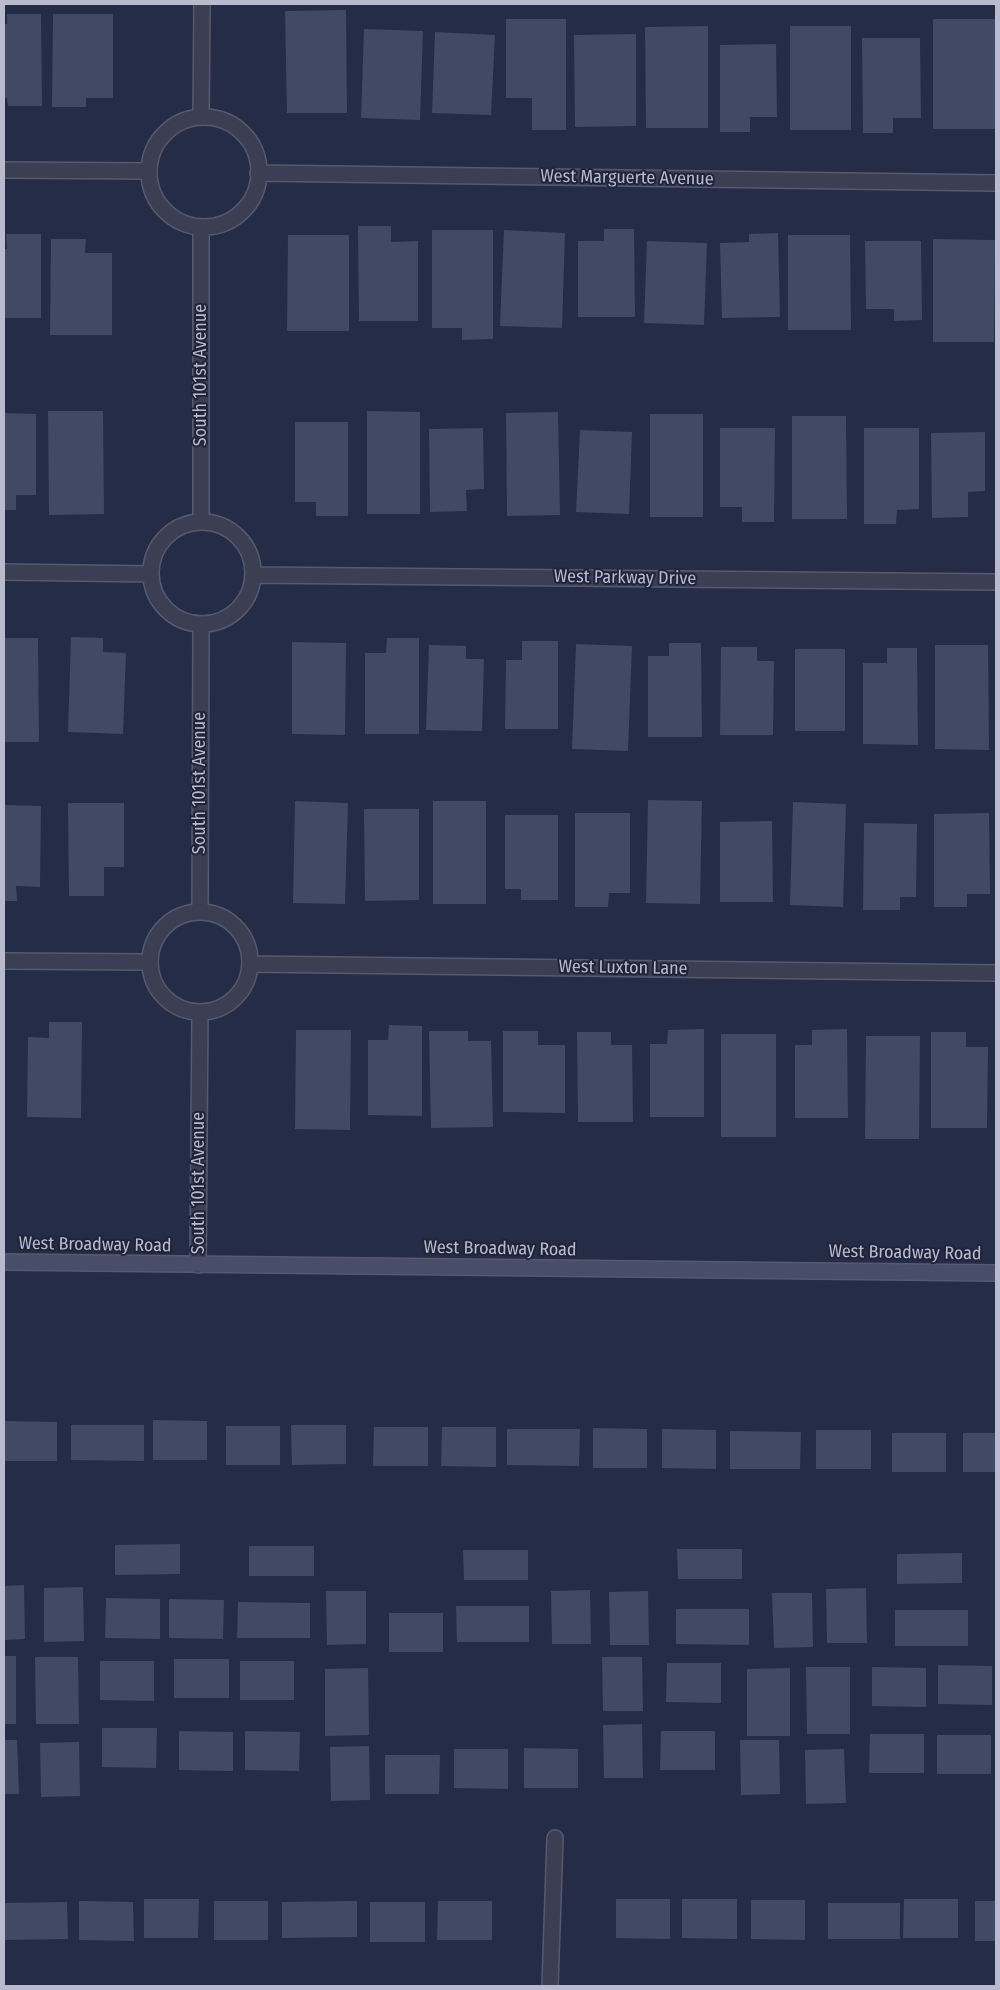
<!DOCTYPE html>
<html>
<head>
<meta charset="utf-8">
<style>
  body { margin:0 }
  #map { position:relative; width:1000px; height:1990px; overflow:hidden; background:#252c45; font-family:"Fira Sans Condensed",sans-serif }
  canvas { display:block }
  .frame { position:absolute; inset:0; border:5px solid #b8bbce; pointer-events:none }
</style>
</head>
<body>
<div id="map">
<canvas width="1000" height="1990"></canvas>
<div class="frame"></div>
</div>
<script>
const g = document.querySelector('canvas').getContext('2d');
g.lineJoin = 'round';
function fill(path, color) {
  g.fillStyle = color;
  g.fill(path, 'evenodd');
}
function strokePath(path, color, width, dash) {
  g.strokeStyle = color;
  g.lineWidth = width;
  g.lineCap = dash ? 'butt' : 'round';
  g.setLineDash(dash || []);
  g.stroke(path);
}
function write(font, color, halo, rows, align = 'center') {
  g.font = font + ' "Fira Sans Condensed",sans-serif';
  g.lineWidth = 4;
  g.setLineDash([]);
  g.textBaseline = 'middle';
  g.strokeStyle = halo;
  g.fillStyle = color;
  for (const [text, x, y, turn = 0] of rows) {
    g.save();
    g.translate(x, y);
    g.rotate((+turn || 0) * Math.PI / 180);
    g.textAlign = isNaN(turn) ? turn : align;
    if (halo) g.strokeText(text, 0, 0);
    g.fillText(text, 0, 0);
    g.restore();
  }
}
const building = new Path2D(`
  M346,10L347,113H287L285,11Z
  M7,14H41L42,106H8L7,98H4V24H7Z
  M53,14H113V98H86V107H52Z
  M506,19H566V130H532V98H506Z
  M933,19H995V129H933Z
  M708,26V128H646L645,27Z
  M790,26H851V130H790Z
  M364,29L423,31L420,120L361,118Z
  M435,32L495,35L491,115L432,113Z
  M636,34V126L575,127L574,35Z
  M862,38H920L921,118H893V133H863Z
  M776,44L777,117H750V132H720V45Z
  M358,226H391V242L418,241V321H359Z
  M604,229H634L635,317H578V241H604Z
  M432,230H493V339L462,340V328H432Z
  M504,230L565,233L562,328L500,326Z
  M778,233L780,317L722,318L720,243L749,242V234Z
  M6,234H41V318H4V249H7Z
  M288,235H349V331H287Z
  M788,235H850L851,330H788Z
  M51,239H86L85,253H112V335H50Z
  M933,239L995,240L994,342H933Z
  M647,241L707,243L704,325L644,323Z
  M865,241H921L922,320L894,321V309H866Z
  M48,411H103L104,514L49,515Z
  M367,411L420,412V514H367Z
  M558,412L560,515L507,516L506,413Z
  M4,413L36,414V495H16V510H4Z
  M650,414H703V517H650Z
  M792,416H846L847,519H792Z
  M295,422H348V516H316V502H295Z
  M483,428L484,489L466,490L467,511L430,512L429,429Z
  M720,428H775L774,522H742V507H720Z
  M864,428H919V509L897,510L896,524H864Z
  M580,430L632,432L629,514L576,512Z
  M985,432V491L968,492V517L932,518L931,433Z
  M71,637L103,638V652L126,653L123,734L68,732Z
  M4,638H38L39,742H4Z
  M387,638H419V734H365V653H386Z
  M522,641H558V729H505L506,660H522Z
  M292,642L346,643L345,735L292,734Z
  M669,643H701L702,737H648V656H669Z
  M576,644L632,646L628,751L572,749Z
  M429,645L466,646V659H484L482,731L426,730Z
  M935,645H988L989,750L935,749Z
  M721,647H757V661H774L773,735H720Z
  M887,648H917L918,745L863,744V663H887Z
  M795,649H845V731H795Z
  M648,800L702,801L700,904L646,903Z
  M295,801L348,803L345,904L293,903Z
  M433,801H486V904H433Z
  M793,802L846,804L843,907L790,905Z
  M68,803H124V867H104V896H69Z
  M4,805L41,806L40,887L16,886L17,901H4Z
  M364,809H419V900L365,901Z
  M575,813H630V893H609L608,907H575Z
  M989,813L990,894H967V907H934V814Z
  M505,815H558V900H521V889H505Z
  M772,821L773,902H720V822Z
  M864,823L917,824L916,897H900V910H863Z
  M49,1022H82L81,1118L27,1117L28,1037L49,1038Z
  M389,1025L422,1026V1116L368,1115V1040H388Z
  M704,1029V1117H650V1044H667L668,1030Z
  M847,1029L848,1118H795V1045H812V1030Z
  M296,1030H351L350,1130L295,1129Z
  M429,1031H468V1041H491L493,1127L431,1128Z
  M503,1031H538V1045H565V1113L503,1112Z
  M577,1032H611V1045H632L633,1122H578Z
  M931,1032H966V1047H988L987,1128H931Z
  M721,1034H776V1137H721Z
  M866,1036H920L919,1139H865Z
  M153,1420L207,1421V1460H153Z
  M4,1421L57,1422V1461H4Z
  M71,1425H144V1461L71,1460Z
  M291,1425H346V1464L292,1465Z
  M226,1426H280V1465H226Z
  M374,1427H428V1466H373Z
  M442,1427H496V1467L441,1466Z
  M593,1428L647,1429V1468H593Z
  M507,1429H580L579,1466L507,1465Z
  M662,1429L716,1430V1469L662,1468Z
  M816,1430H871V1469H816Z
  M730,1431L801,1432L800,1469H730Z
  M892,1433H946V1472H892Z
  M963,1433H996V1472H963Z
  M180,1544V1574L115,1575V1545Z
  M249,1546H314V1576H249Z
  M677,1549H742V1579H678Z
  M463,1550H528V1580H464Z
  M962,1553V1583L897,1584V1554Z
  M24,1585L25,1639L4,1640V1586Z
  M83,1587L84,1641L44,1642V1588Z
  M866,1588L867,1643H827L826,1589Z
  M590,1590L591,1644H552L551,1591Z
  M326,1591H366V1644L327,1645Z
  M648,1591L649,1645H610L609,1592Z
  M772,1593H812L813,1647L774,1648Z
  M106,1598L160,1599V1639L105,1638Z
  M169,1599L224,1600L223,1639L169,1638Z
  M238,1602L310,1603V1638H237Z
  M456,1606H529V1642H457Z
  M676,1609H749V1645L676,1644Z
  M895,1610H968V1646H895Z
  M389,1613H443V1652H389Z
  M4,1656H16V1724H4Z
  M35,1657H78L79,1724H36Z
  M602,1657H642L643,1711H603Z
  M174,1659H229V1698H174Z
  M100,1661H154V1701L100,1700Z
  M240,1661H294V1700H240Z
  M667,1663H721V1703L666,1702Z
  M938,1665L992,1666V1705L938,1704Z
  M806,1667H850V1734H807Z
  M872,1667L926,1668V1707L872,1706Z
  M368,1668L369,1735L325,1736V1669Z
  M790,1668V1736H747V1669Z
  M642,1724L643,1778H604L603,1725Z
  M102,1728H157L156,1768L102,1767Z
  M179,1731L233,1732V1771L179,1770Z
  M245,1731L300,1732L299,1771L245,1770Z
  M661,1731H715V1770H660Z
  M870,1734H924V1773H869Z
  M937,1735H991V1774H937Z
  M4,1740H17L19,1794H4Z
  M740,1740H779L780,1794L741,1795Z
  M79,1742L80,1796L41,1797L40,1743Z
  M369,1746L370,1800L331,1801L330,1747Z
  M524,1748L578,1749V1788H524Z
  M454,1749H508V1789L454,1788Z
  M844,1749L846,1803L806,1804L805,1750Z
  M385,1755H440L439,1794H385Z
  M144,1899H199L198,1938H144Z
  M616,1899H670V1939L616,1938Z
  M682,1899H737V1939L682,1938Z
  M904,1899H958V1938H903Z
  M751,1900H805V1940L751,1939Z
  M79,1901L133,1902L134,1941L79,1940Z
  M214,1901H268V1940H214Z
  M357,1901V1937L282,1938V1902Z
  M438,1901H492V1940H437Z
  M975,1901H996V1941H975Z
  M67,1902L68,1939L4,1940V1903Z
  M370,1902H425V1942H370Z
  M828,1903H900V1939H828Z`);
const street = new Path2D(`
  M201,117L202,4
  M149 172a55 55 0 1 1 110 0a55 55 0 1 1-110 0Z
  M4,170L149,171
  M258,173L996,183
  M151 573a51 51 0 1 1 102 0a51 51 0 1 1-102 0Z
  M201,522V227
  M4,572L151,574
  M253,575L996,582
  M200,912L201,625
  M150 962a50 50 0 1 1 100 0a50 50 0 1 1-100 0Z
  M4,961L149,962
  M250,964L996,973
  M198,1265L200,1012
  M550,1986L555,1838`);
const secondary = new Path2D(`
  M4,1262L996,1273`);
const streetNames = [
  ["West Marguerte Avenue",627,178,1],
  ["South 101st Avenue",201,375,-90],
  ["West Parkway Drive",625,578,1],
  ["South 101st Avenue",200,783,-90],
  ["West Luxton Lane",623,968,1],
  ["South 101st Avenue",199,1183,-90],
  ["West Broadway Road",95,1245,1],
  ["West Broadway Road",500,1249,1],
  ["West Broadway Road",905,1253,1]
];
fill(building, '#424965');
strokePath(street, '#565a6f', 18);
strokePath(secondary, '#565a6f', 18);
strokePath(street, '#3a3f54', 15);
strokePath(secondary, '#484d68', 15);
write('18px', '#b8bbce', '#1e243a', streetNames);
</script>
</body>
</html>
